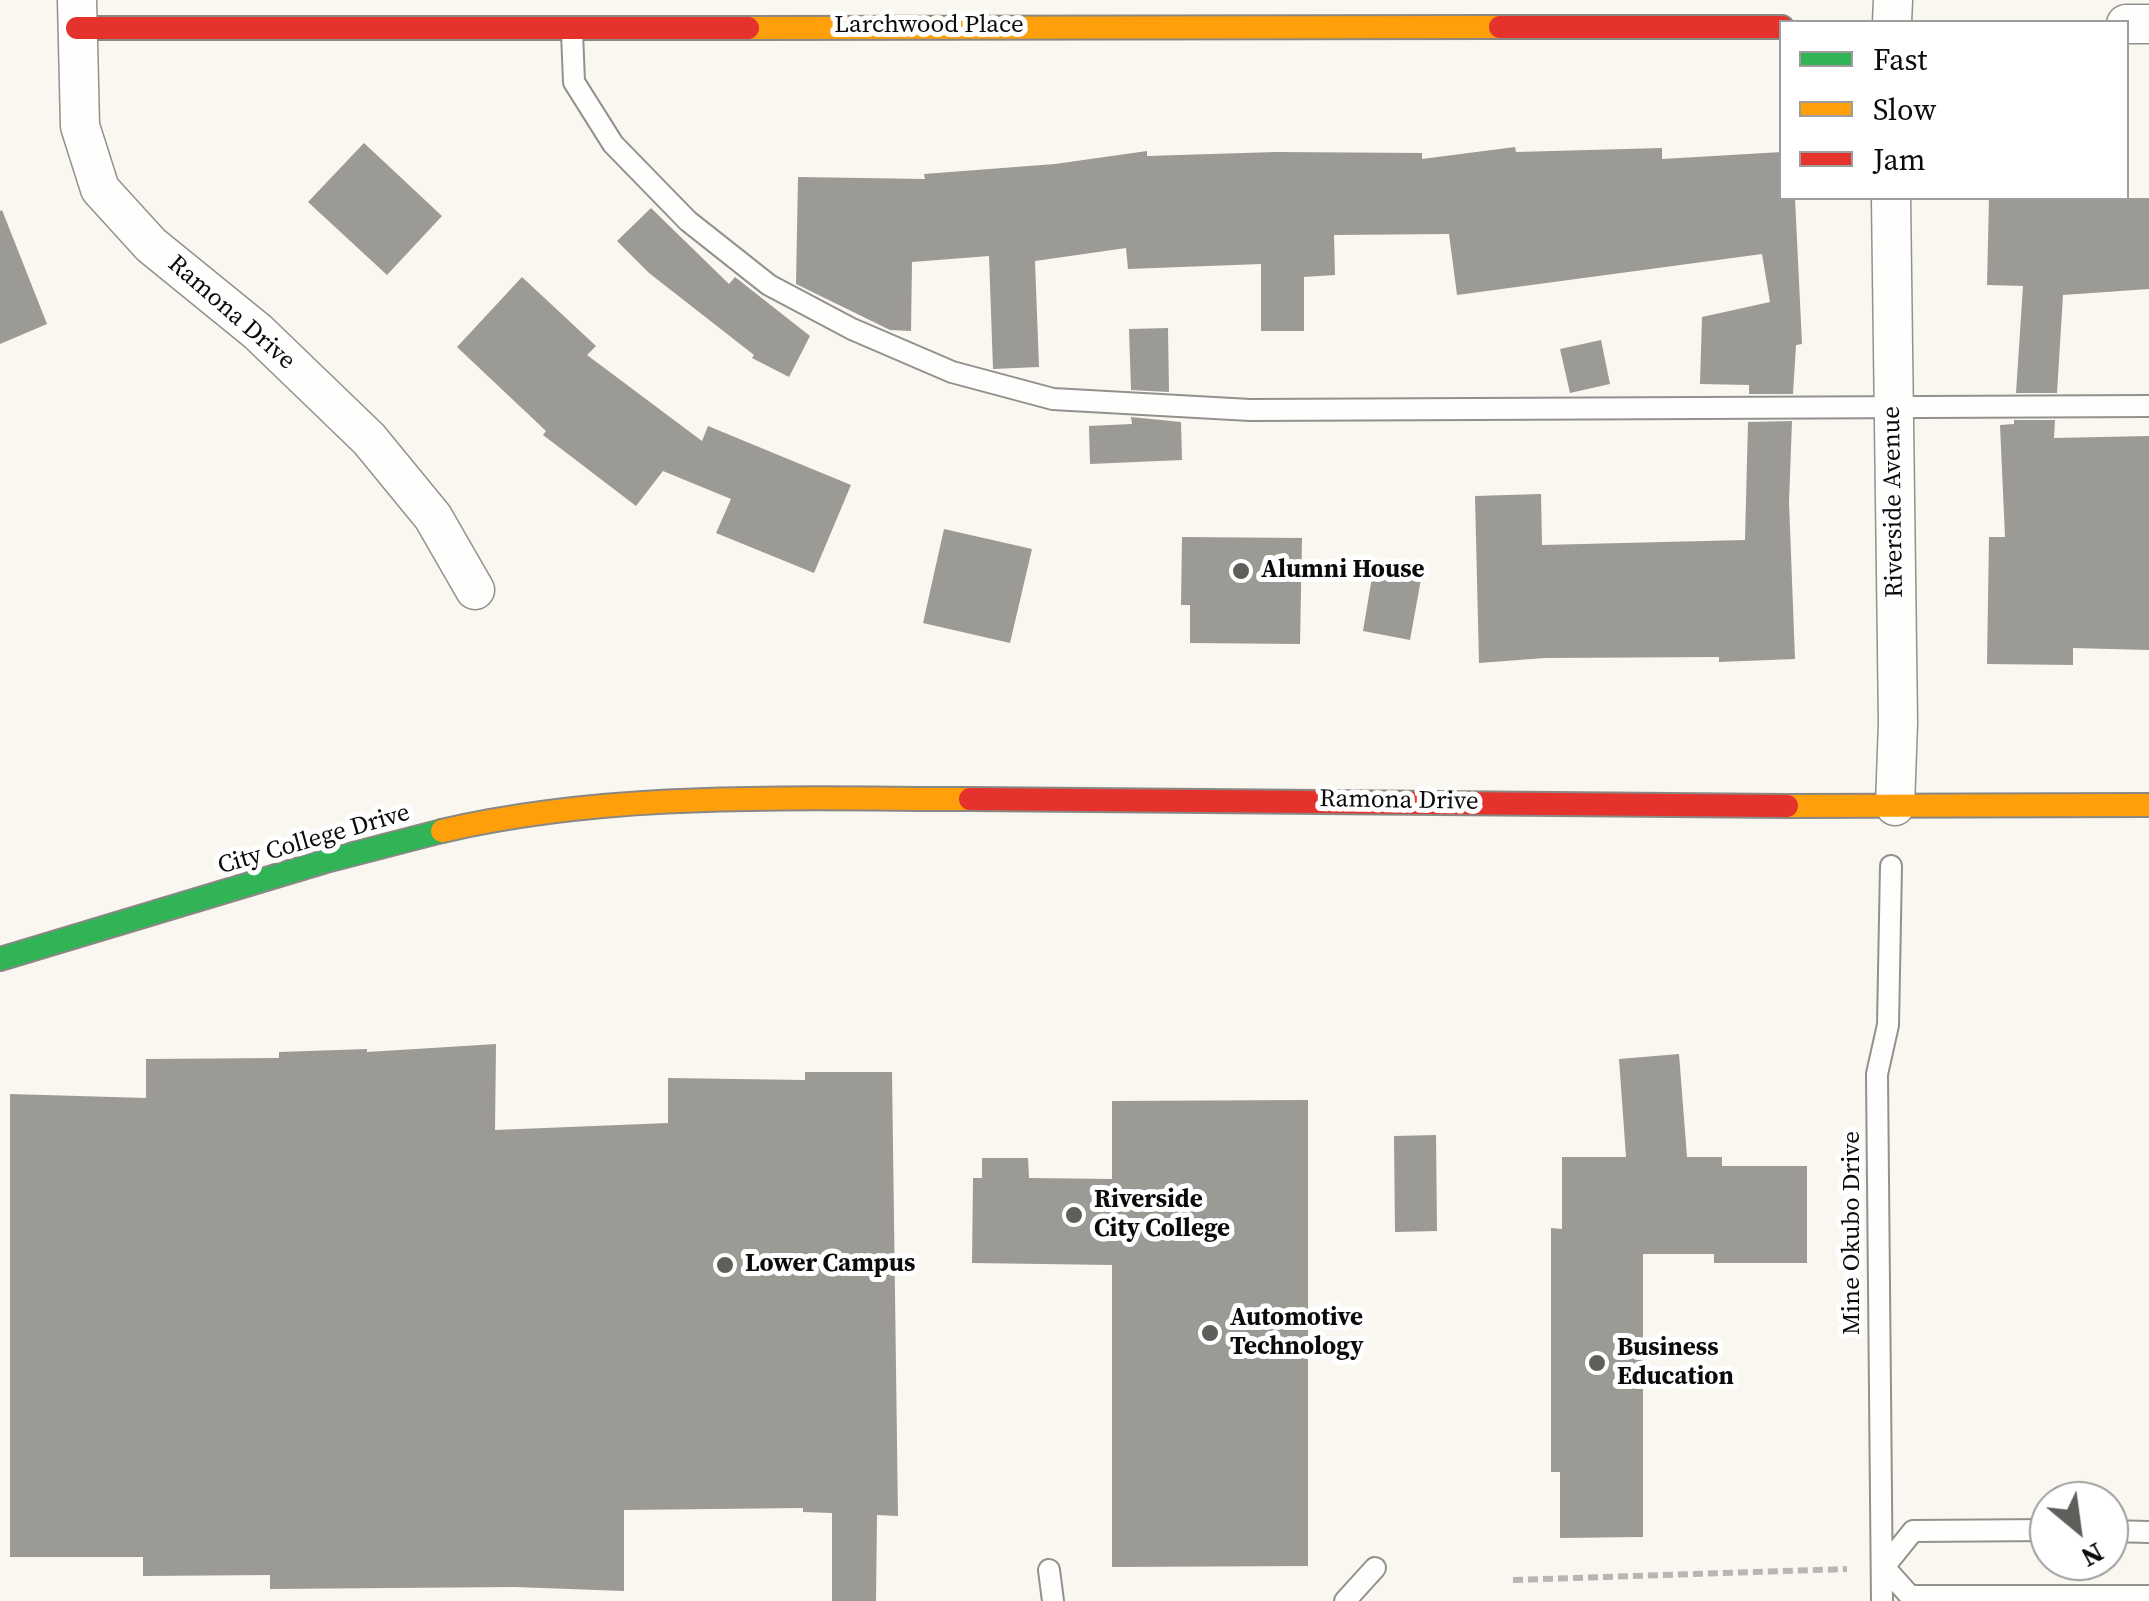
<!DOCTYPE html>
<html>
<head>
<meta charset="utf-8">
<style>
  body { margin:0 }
  #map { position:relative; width:2149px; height:1601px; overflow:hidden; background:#f9f7ef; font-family:"Source Serif 4",serif }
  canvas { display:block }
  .legend { position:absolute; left:1779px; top:20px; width:350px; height:180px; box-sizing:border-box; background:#fff; border:2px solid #9d9d9d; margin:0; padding:12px 18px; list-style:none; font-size:30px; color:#0b0b0b }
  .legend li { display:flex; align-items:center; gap:20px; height:50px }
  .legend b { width:50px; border:2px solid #9d9d9d }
  .north { position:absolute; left:2029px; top:1481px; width:100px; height:100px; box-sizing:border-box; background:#fff; border:2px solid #9d9d9d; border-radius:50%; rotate:151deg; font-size:28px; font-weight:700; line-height:40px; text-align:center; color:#0b0b0b }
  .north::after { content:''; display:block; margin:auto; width:35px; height:45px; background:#5e5e5b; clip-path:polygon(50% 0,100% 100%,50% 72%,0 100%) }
</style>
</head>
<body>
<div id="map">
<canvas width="2149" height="1601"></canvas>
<ul class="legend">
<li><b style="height:12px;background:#30b455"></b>Fast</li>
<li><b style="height:12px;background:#ff9f0a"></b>Slow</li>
<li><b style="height:12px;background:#e5322d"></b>Jam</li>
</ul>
<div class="north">N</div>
</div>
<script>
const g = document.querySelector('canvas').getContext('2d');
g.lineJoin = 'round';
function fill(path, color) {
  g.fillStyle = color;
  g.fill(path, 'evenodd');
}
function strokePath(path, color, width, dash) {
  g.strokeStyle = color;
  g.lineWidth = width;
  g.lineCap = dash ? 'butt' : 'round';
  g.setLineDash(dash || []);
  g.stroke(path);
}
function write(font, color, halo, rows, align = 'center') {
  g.font = font + ' "Source Serif 4",serif';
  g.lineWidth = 10;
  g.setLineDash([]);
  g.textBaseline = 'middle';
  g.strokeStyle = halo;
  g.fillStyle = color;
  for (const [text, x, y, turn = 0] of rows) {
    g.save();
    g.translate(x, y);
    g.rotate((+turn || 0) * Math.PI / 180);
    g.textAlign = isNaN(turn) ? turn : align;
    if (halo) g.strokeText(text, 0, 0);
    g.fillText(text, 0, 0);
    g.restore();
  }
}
const building = new Path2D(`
  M364,143L442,216L387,275L308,202Z
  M1515,147L1516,152L1662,148V159L1782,152V198H1795L1802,344L1796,345L1793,394H1749V385L1700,384L1702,317L1770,302L1762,254L1457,295L1449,234L1334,235L1335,275L1304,277V331H1261V264L1128,269L1126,248L1035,261L1039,367L993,369L989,256L912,262L911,331L890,330L796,284L798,177L925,179L924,174L1055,164L1147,151V156L1276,152L1422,153V159Z
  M1989,198H2149V289L2063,295L2057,393H2016L2023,286L1987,285Z
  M651,208L729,284L735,277L810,336L789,377L752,358L754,355L649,273L617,241Z
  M2,210L47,324L0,344V211Z
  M522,277L596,346L587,355L702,441L708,426L851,485L814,573L716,533L731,499L663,471L636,506L543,435L546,431L457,347Z
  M1168,328L1169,392L1131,390L1129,329Z
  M1601,340L1610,384L1570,393L1560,349Z
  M1131,417L1181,422L1182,460L1090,464L1089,426L1132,424Z
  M2014,420H2055L2054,438L2149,436V650L2073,648V665L1987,664L1989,537H2005L2000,425L2014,424Z
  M1792,421L1789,502L1795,659L1719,662V657L1545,658L1479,663L1475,496L1541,494L1542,545L1745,540L1748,422Z
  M944,529L1032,549L1010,643L923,623Z
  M1182,537L1302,538L1300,644L1190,643V605H1181Z
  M1373,571L1421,579L1410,640L1363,631Z
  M496,1044L495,1130L668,1123V1078L805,1080V1072H892L898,1516L877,1515L876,1601H832V1513L803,1512V1508L624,1510V1591L515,1587L270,1589V1575L143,1576V1557H10V1094L146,1098V1059L279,1058V1052L367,1049V1052Z
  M1679,1054L1687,1157H1722V1166H1807V1263H1714V1254H1643V1537L1560,1538V1472H1551V1228L1562,1229V1157H1626L1619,1059Z
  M1308,1100V1566L1112,1567V1265L972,1263L973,1178H982V1158H1028L1029,1178L1112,1179V1101Z
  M1436,1135L1437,1231L1395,1232L1394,1136Z`);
const path = new Path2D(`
  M1513,1580L1847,1569`);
const lane = new Path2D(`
  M572,32L574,82L613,144L688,221L769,285L852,329L952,372L1053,399L1250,410L2149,406
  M2109,1531L2149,1532
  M1884,1567L1910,1596H2149
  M1884,1567L1913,1531L2049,1530
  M1049,1570L1053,1601
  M1345,1601L1375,1568
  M1882,1601L1877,1074L1888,1025L1891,866`);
const street = new Path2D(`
  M77,0L80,126L100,189L151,245L258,332L369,439L433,517L475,590
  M1892,22L1893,0
  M2126,24H2149
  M1891,198L1898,723L1895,806`);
const fast = new Path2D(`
  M0,959L326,861L442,831`);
const slow = new Path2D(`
  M748,28L1500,27
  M1787,806L2149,805
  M442,831C614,791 795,799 970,799`);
const jam = new Path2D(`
  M1500,27H1782
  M77,28H748
  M970,799L1787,806`);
const markers = [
  [1241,571,10,"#5e5e5b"],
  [1074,1215,10,"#5e5e5b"],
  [725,1265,10,"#5e5e5b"],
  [1210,1333,10,"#5e5e5b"],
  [1597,1363,10,"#5e5e5b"]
];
const streetNames = [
  ["Larchwood Place",929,26],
  ["Ramona Drive",231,313,41],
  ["Riverside Avenue",1894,502,-91],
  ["Ramona Drive",1399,801,1],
  ["City College Drive",314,840,-16],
  ["Mine Okubo Drive",1853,1233,-90]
];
const poiNames = [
  ["Alumni House",1261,571],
  ["Riverside",1094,1201],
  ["City College",1094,1230],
  ["Lower Campus",745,1265],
  ["Automotive",1230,1319],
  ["Technology",1230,1348],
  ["Business",1617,1349],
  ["Education",1617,1378]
];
fill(building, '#9c9a95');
strokePath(lane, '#92918e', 24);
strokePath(street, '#92918e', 41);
strokePath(fast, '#898884', 26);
strokePath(slow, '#898884', 26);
strokePath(jam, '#898884', 26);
strokePath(path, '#b7b6b5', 6, [10, 5]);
strokePath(lane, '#fefefd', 20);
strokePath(street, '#fefefd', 38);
strokePath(fast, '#30b455', 22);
strokePath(slow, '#ff9f0a', 22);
strokePath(jam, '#e5322d', 22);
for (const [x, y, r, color] of markers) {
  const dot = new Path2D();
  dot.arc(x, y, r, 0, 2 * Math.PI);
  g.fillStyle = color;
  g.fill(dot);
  strokePath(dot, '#fff', 4);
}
write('25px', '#0b0b0b', '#fff', streetNames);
write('bold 25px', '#0b0b0b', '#fff', poiNames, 'left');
</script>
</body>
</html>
